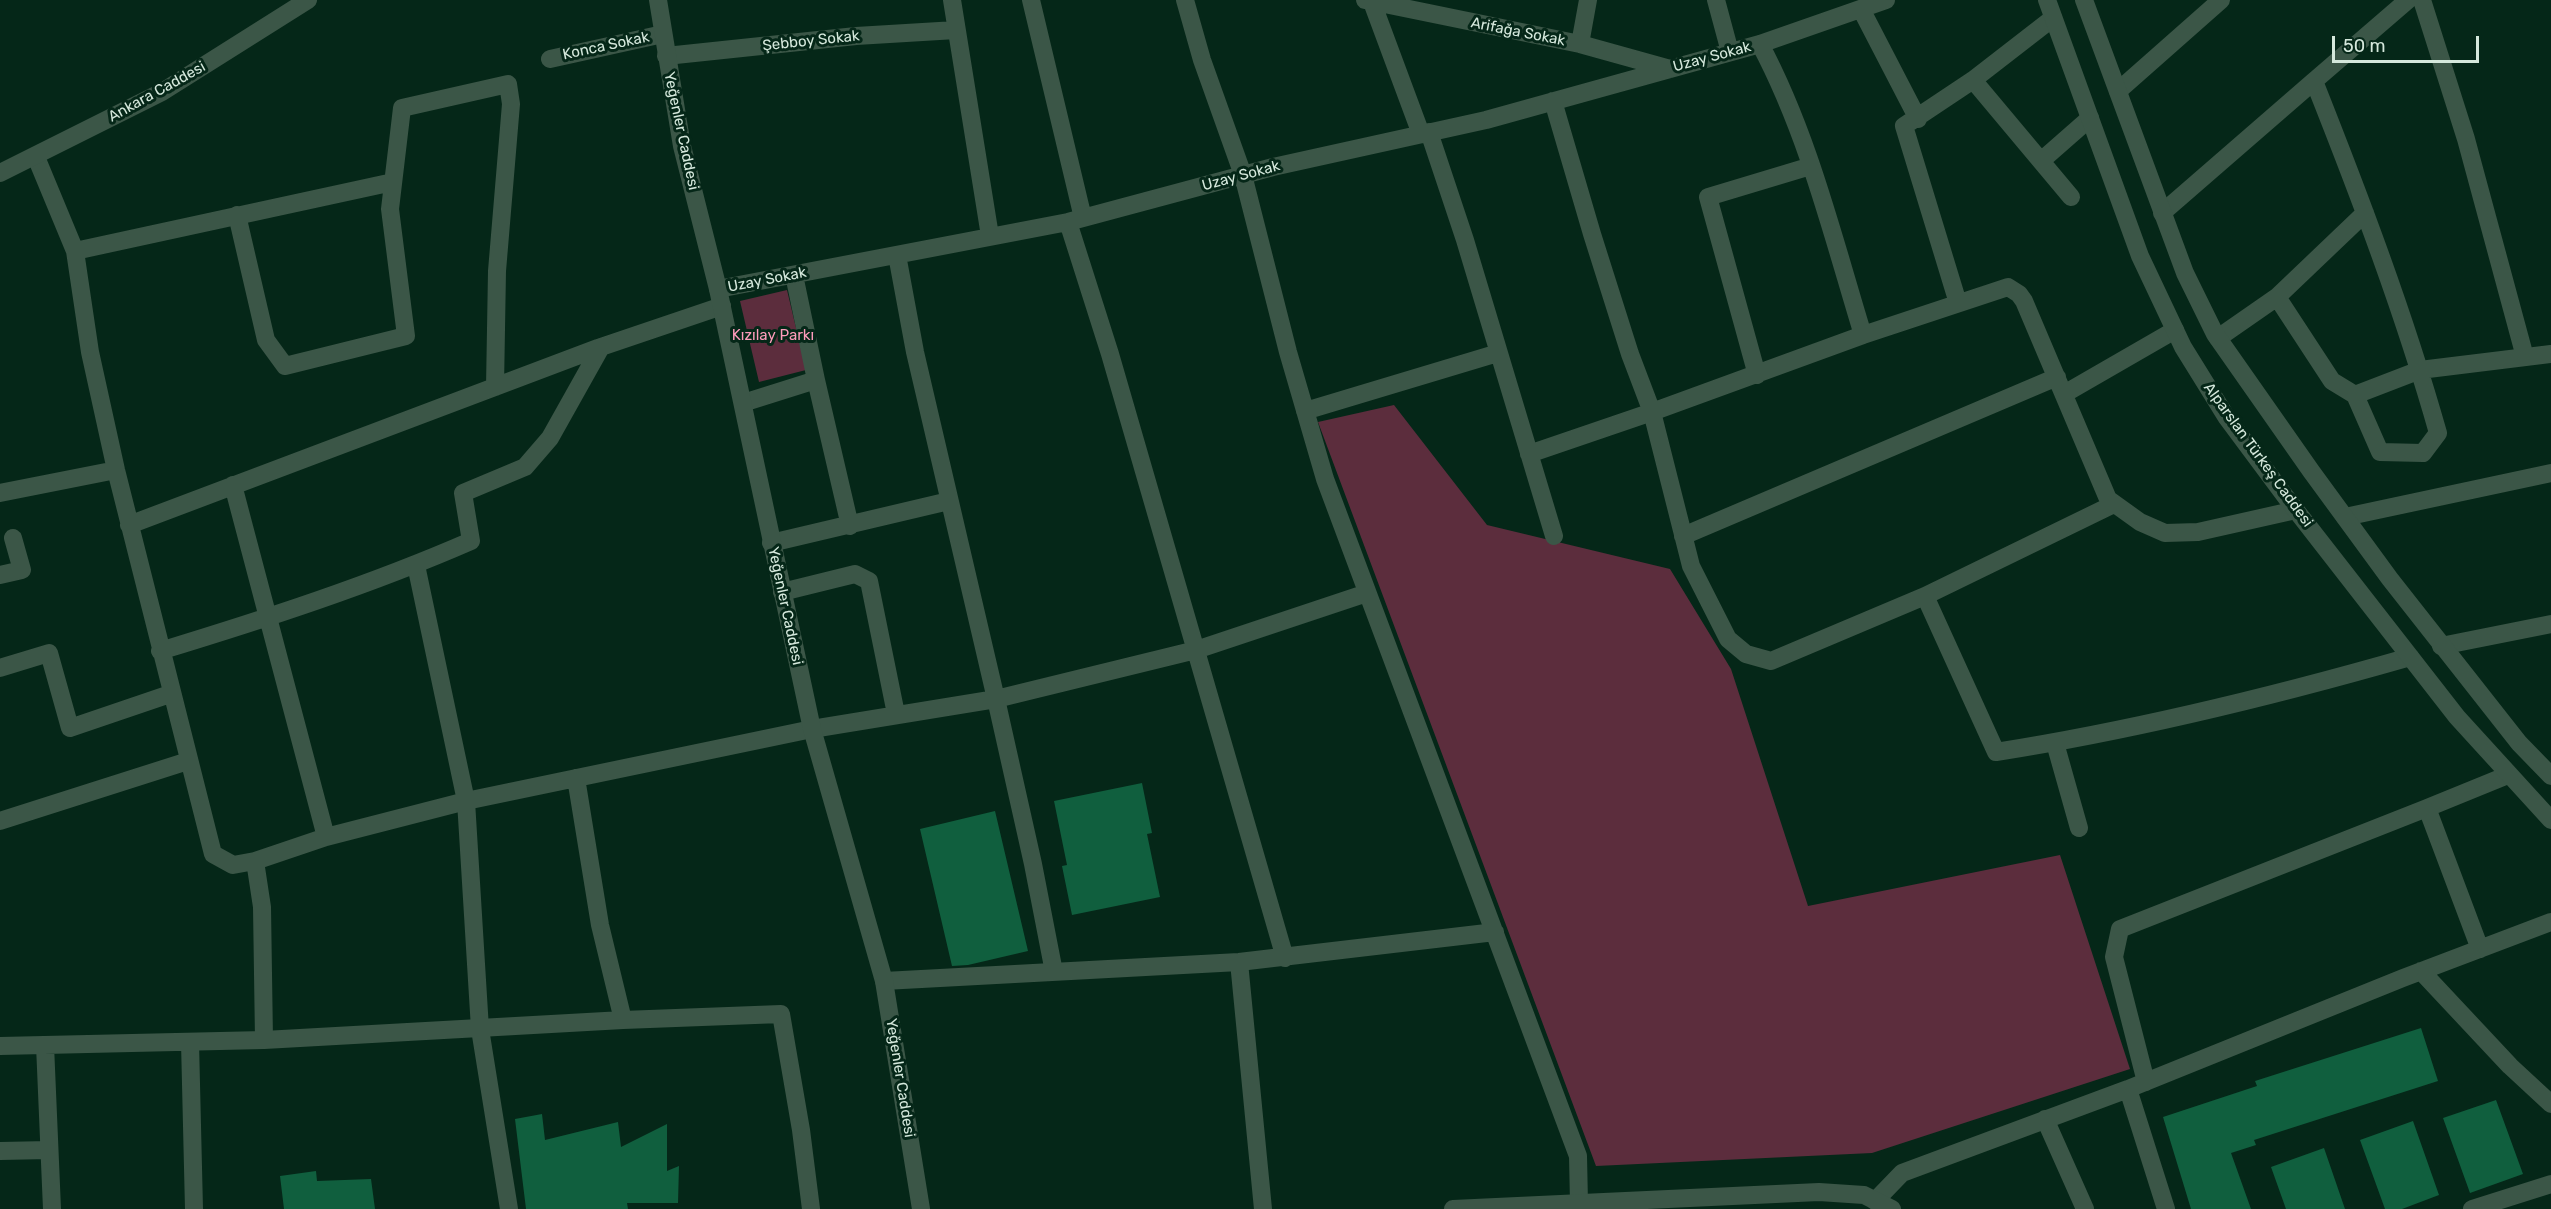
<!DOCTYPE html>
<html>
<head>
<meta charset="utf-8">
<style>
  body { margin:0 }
  #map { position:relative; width:2551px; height:1209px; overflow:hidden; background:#052718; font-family:Rubik,sans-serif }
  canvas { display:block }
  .scale { position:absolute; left:2332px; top:36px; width:147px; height:27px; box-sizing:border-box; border:3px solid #d5e8dc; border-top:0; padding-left:8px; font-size:18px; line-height:21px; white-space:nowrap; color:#d5e8dc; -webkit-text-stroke:4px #052718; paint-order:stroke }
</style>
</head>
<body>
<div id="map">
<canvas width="2551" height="1209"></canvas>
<div class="scale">50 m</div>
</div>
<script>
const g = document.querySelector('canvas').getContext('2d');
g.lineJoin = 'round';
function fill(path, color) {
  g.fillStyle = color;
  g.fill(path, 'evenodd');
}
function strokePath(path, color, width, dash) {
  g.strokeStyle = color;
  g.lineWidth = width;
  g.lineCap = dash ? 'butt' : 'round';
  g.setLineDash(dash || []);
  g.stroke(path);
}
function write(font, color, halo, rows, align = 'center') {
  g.font = font + ' Rubik,sans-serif';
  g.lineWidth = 6;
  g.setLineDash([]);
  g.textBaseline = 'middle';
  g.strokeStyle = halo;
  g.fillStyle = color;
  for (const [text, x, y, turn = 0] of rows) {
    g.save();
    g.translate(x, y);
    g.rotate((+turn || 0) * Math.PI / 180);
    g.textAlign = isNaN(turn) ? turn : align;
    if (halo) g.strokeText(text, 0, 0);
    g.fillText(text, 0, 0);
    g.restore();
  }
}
const green = new Path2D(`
  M787,290L806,370L759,382L740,301Z
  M1394,405L1487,525L1670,569L1731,669L1808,906L2060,855L2130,1069L1872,1153L1596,1166L1318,422Z`);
const building = new Path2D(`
  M1142,783L1152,833L1147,834L1160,897L1072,915L1062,866L1067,865L1054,801Z
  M995,811L1028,951L968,965L952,966L920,829Z
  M2421,1028L2438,1081L2254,1140L2256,1145L2231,1153L2251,1209H2191L2163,1117L2257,1086L2255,1081Z
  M2496,1100L2523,1174L2470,1193L2443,1118Z
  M542,1114L545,1140L618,1122L621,1147L667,1124V1171L679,1166L678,1203H627L628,1209H526L515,1119Z
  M2413,1121L2439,1195L2402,1209H2385L2360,1140Z
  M2324,1148L2345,1209H2286L2271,1167Z
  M316,1171L317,1181L371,1179L375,1209H284L280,1176Z`);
const minor = new Path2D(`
  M952,0L990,236
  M1031,0L1083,218
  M1185,0L1202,60L1243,175L1288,352L1325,479L1578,1156L1579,1203
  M1365,0L1580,44L1670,69
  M1716,0L1730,52
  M2422,0L2466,139L2525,357
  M1372,2L1421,134
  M1861,9L1918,119
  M1580,44L1588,0
  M666,56L856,36L956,30
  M550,59L663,34
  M1973,80L2071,197
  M2118,91L2221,0
  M1553,101L1592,234L1630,354L1652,412L1691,566L1728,639L1746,654L1771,661L1925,596L2114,504
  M1429,132L1465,240L1554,536
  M36,157L75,251L90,352L116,470L213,854L233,865L255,861L326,837L466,801L812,729L996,699L915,352L897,255
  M2041,161L2090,118
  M2162,213L2314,81
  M237,215L266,340L285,366L406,336L390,209L402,108L508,84L511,104L497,271L495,387
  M1068,222L1110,354L1285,958
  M75,251L393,182
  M794,275L816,380
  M718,289L1068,222L1273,167L1486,120L1760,44L1886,0
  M2277,297L2332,381L2355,395L2380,452L2423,453L2438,433C2404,313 2360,197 2314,81L2408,0
  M1958,303L1904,126L1973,80L2053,18
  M1863,335L2008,287L2019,294L2024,301L2108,499L2140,522L2165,533L2198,532L2296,510
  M2218,338L2277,297L2365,213
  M1757,375L1708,197L1811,166
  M2064,394L2175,330
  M2355,395L2420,370L2551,354
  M743,403L816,380L850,526
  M1305,411L1498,353
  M1529,454L1652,412L1863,335C1833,237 1808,134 1760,44
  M233,485L326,837
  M0,493L116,470
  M2345,517L2551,473
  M129,525L598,348L722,306
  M1683,536L2057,377
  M771,543L949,501
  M416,565L466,801L480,1029L509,1209
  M0,575L22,570L13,538
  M782,592L855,574L869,581L896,714
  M1925,596L1996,752C2136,730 2274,696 2410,657
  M2441,646L2551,624
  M160,651C265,619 370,585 471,541L463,493L525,467L550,438L601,347
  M0,668L49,653L70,728L170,694
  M2055,743L2079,828
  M576,778L600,925L623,1020
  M0,821L188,761
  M255,861L262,907L264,1040
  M2480,949L2427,808L2508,775
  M1239,962L1263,1209
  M2421,971L2510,1066L2551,1104
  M1054,972L1033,864L996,699L1196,650L1367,593
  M884,981L1239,962L1495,932
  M190,1042L194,1209
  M45,1045L52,1209
  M0,1046L264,1040L623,1020L781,1014L801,1130L811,1209
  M2146,1082L2114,957L2120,929L2427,808
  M2128,1089L2166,1209
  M2045,1119L2085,1209
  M0,1151L49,1150
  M1875,1201L1902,1173L2128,1089L2403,978L2551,922
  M2472,1209L2551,1184`);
const tertiary = new Path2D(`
  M658,0L682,146L718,289L812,729L884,981L921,1209
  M2047,0L2140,256L2183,347L2227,418L2288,500L2457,717L2551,820
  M2084,0L2185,273L2215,334L2311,471L2390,579L2519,743L2551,776
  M0,173L162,92L308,0
  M1453,1209L1819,1192L1864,1195L1892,1209`);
const streetNames = [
  ["Arifağa Sokak",1518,32,11],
  ["Şebboy Sokak",811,41,-6],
  ["Konca Sokak",606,46,-12],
  ["Uzay Sokak",1712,57,-15],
  ["Ankara Caddesi",157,92,-29],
  ["Yeğenler Caddesi",681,131,78],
  ["Uzay Sokak",1241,176,-15],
  ["Uzay Sokak",767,280,-11],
  ["Alparslan Türkeş Caddesi",2258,455,54],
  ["Yeğenler Caddesi",785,606,78],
  ["Yeğenler Caddesi",900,1078,81]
];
const parkNames = [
  ["Kızılay Parkı",773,336]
];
fill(green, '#5c2d3d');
fill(building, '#105f3e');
strokePath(minor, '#3b5647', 18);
strokePath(tertiary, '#3b5647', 18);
write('15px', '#d5e8dc', '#052718', streetNames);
write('15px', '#fe9cbc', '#052718', parkNames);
</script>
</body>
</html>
